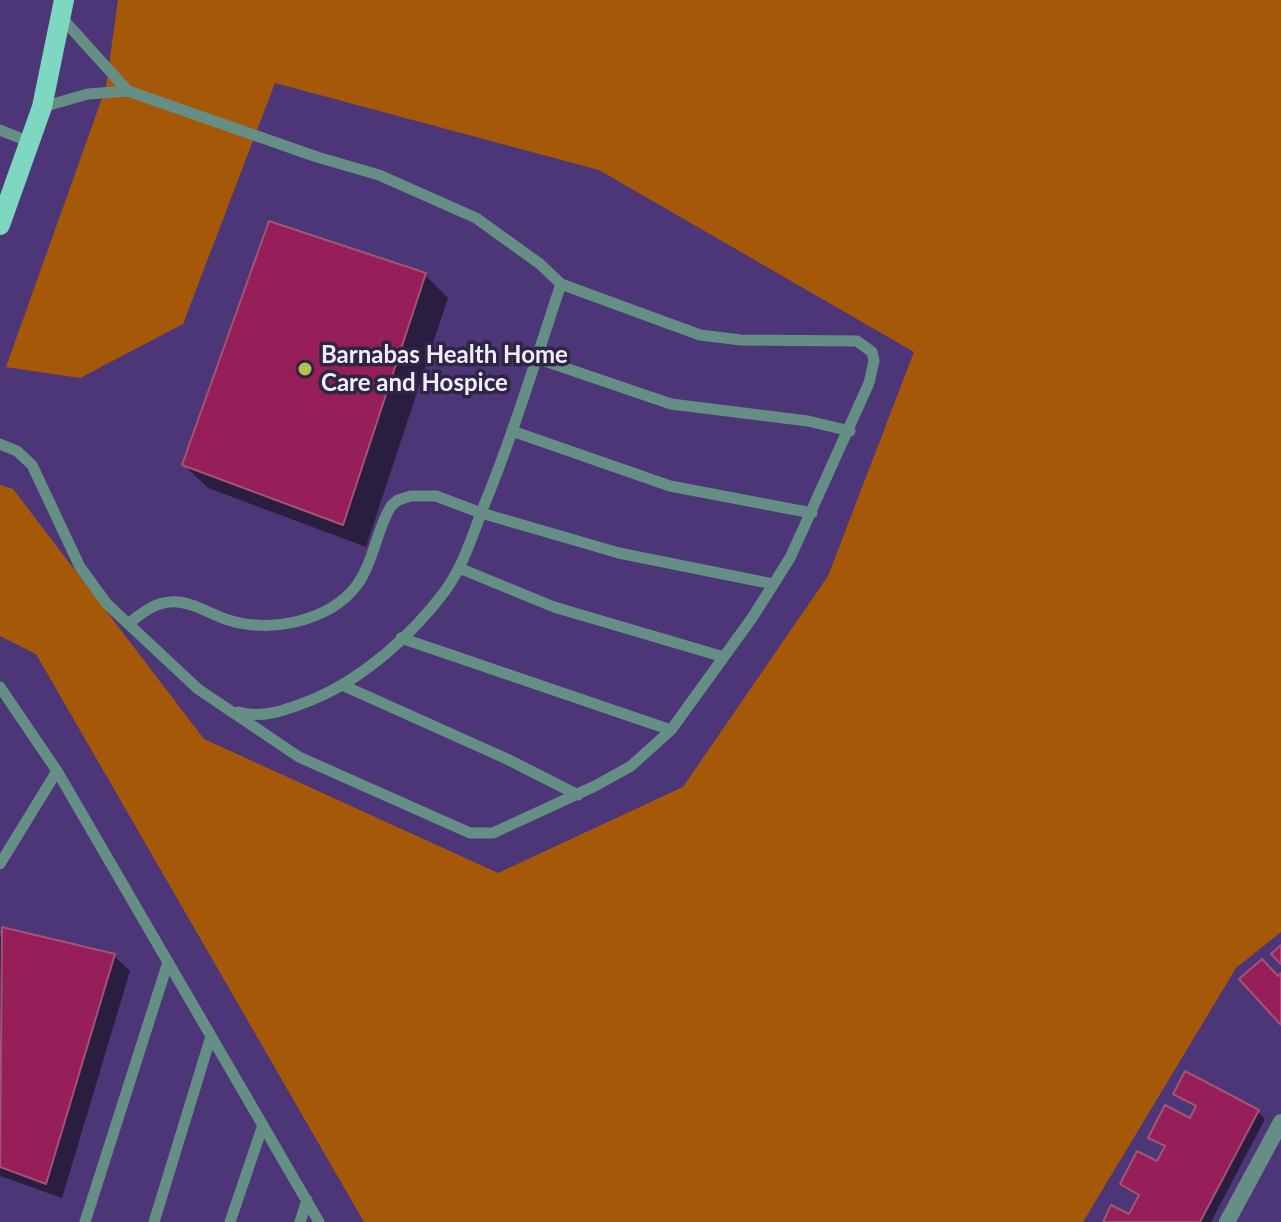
<!DOCTYPE html>
<html>
<head>
<meta charset="utf-8">
<style>
  body { margin:0 }
  canvas { display:block; background:#4c3678 }
</style>
</head>
<body>
<canvas width="1281" height="1222"></canvas>
<script>
const g = document.querySelector('canvas').getContext('2d');
g.lineJoin = 'round';
function fill(path, color) {
  g.fillStyle = color;
  g.fill(path, 'evenodd');
}
function strokePath(path, color, width, dash) {
  g.strokeStyle = color;
  g.lineWidth = width;
  g.lineCap = dash ? 'butt' : 'round';
  g.setLineDash(dash || []);
  g.stroke(path);
}
function write(font, color, halo, rows, align = 'center') {
  g.font = font + ' Lato,sans-serif';
  g.lineWidth = 7;
  g.setLineDash([]);
  g.textBaseline = 'middle';
  g.strokeStyle = halo;
  g.fillStyle = color;
  for (const [text, x, y, turn = 0] of rows) {
    g.save();
    g.translate(x, y);
    g.rotate((+turn || 0) * Math.PI / 180);
    g.textAlign = isNaN(turn) ? turn : align;
    if (halo) g.strokeText(text, 0, 0);
    g.fillText(text, 0, 0);
    g.restore();
  }
}
const forest = new Path2D(`
  M118,0H1281V932L1236,968L1083,1222H364L36,654L0,636V485L13,489L204,739L498,873L683,787L828,576L914,352L599,170L275,83L183,324L80,378L6,367L106,87Z`);
const shadow = new Path2D(`
  M425,275L448,298L366,547L208,488L184,465Z
  M3,929L114,956L130,971L62,1198L0,1176V938Z
  M1175,1094L1258,1112L1265,1119L1211,1222H1105L1130,1217L1140,1197L1122,1184L1158,1164L1166,1149L1151,1137L1191,1121L1197,1109Z`);
const building = new Path2D(`
  M269,221L426,273L343,525L182,465Z
  M2,927L115,954L46,1184L0,1167Z
  M1281,945V964L1271,954Z
  M1262,959L1278,976L1281,973V1025L1239,979Z
  M1185,1071L1259,1110L1200,1222H1103L1111,1205L1129,1214L1139,1195L1120,1184L1137,1151L1157,1161L1165,1146L1148,1138L1165,1105L1190,1118L1196,1106L1173,1094Z`);
const service = new Path2D(`
  M61,17L128,91
  M0,130L30,142
  M536,358L671,404L808,421L850,431
  M512,431L670,486L812,513
  M0,444L17,451L32,465L80,567L107,604L198,689L299,757L470,833H493L595,786L631,766L671,730L752,618L790,558L869,383L874,361L872,352L857,341L741,340L700,335L561,284L540,264L476,218L379,175L317,157L128,91L88,94L42,107
  M459,568L554,607L724,657
  M128,624C140,615 153,603 170,602C190,600 210,614 228,620C270,633 329,622 357,585C374,561 376,531 391,506L398,500L411,496H436L481,513L619,553L773,584
  M401,638L671,730
  M342,685L507,759L578,795
  M0,687L57,771L319,1222
  M238,712C264,720 290,708 314,699C364,678 413,634 445,591C463,566 472,537 483,508C513,435 536,359 561,284
  M0,864L57,771
  M85,1222L168,962
  M154,1222L211,1036
  M230,1222L263,1125
  M300,1222L307,1200`);
const minor = new Path2D(`
  M1227,1222L1281,1122`);
const primary = new Path2D(`
  M0,225L42,107L64,0`);
const markers = [
  [305,369,8,"#b2c24b"]
];
const poiNames = [
  ["Barnabas Health Home",321,355],
  ["Care and Hospice",321,383]
];
fill(forest, '#a65809');
fill(shadow, '#0007');
fill(building, '#961e59');
strokePath(building, '#a25472', 2);
strokePath(service, '#658f84', 11);
strokePath(minor, '#658f84', 16);
strokePath(primary, '#7dd7c1', 20);
for (const [x, y, r, color] of markers) {
  const dot = new Path2D();
  dot.arc(x, y, r, 0, 2 * Math.PI);
  g.fillStyle = color;
  g.fill(dot);
  strokePath(dot, '#2e2543', 3);
}
write('bold 24px', '#f1edfd', '#2e2543', poiNames, 'left');
</script>
</body>
</html>
